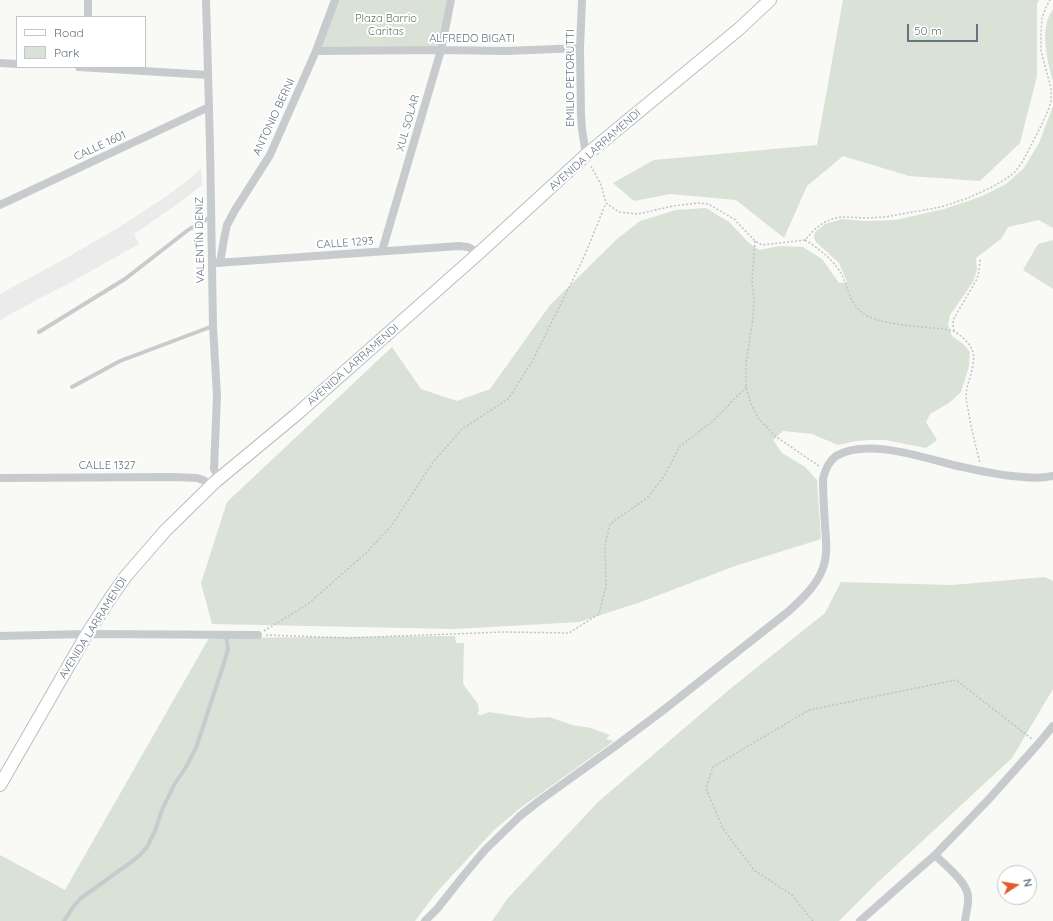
<!DOCTYPE html>
<html>
<head>
<meta charset="utf-8">
<style>
  body { margin:0 }
  #map { position:relative; width:1053px; height:921px; overflow:hidden; background:#f9f9f6; font-family:Quicksand,sans-serif }
  canvas { display:block }
  .legend { position:absolute; left:16px; top:16px; width:130px; height:52px; box-sizing:border-box; background:#fff; border:1px solid #c1c7cd; margin:0; padding:5px 7px; list-style:none; font-size:12px; color:#647482 }
  .legend li { display:flex; align-items:center; gap:8px; height:20px }
  .legend b { width:20px; border:1px solid #c1c7cd }
  .north { position:absolute; left:997px; top:865px; width:40px; height:40px; box-sizing:border-box; background:#fff; border:1px solid #c1c7cd; border-radius:50%; rotate:78deg; font-size:11px; font-weight:700; line-height:16px; text-align:center; color:#647482 }
  .north::after { content:''; display:block; margin:auto; width:14px; height:18px; background:#e45b2b; clip-path:polygon(50% 0,100% 100%,50% 72%,0 100%) }
  .scale { position:absolute; left:907px; top:24px; width:71px; height:18px; box-sizing:border-box; border:2px solid #647482; border-top:0; padding-left:5px; font-size:12px; line-height:14px; white-space:nowrap; color:#647482; -webkit-text-stroke:3px #fff; paint-order:stroke }
</style>
</head>
<body>
<div id="map">
<canvas width="1053" height="921"></canvas>
<ul class="legend">
<li><b style="height:5px;background:#fff"></b>Road</li>
<li><b style="height:11px;background:#dae1d7"></b>Park</li>
</ul>
<div class="north">N</div>
<div class="scale">50 m</div>
</div>
<script>
const g = document.querySelector('canvas').getContext('2d');
g.lineJoin = 'round';
function fill(path, color) {
  g.fillStyle = color;
  g.fill(path, 'evenodd');
}
function strokePath(path, color, width, dash) {
  g.strokeStyle = color;
  g.lineWidth = width;
  g.lineCap = dash ? 'butt' : 'round';
  g.setLineDash(dash || []);
  g.stroke(path);
}
function write(font, color, halo, rows, align = 'center') {
  g.font = font + ' Quicksand,sans-serif';
  g.lineWidth = 4;
  g.setLineDash([]);
  g.textBaseline = 'middle';
  g.strokeStyle = halo;
  g.fillStyle = color;
  for (const [text, x, y, turn = 0] of rows) {
    g.save();
    g.translate(x, y);
    g.rotate((+turn || 0) * Math.PI / 180);
    g.textAlign = isNaN(turn) ? turn : align;
    if (halo) g.strokeText(text, 0, 0);
    g.fillText(text, 0, 0);
    g.restore();
  }
}
const built = new Path2D(`
  M201,169L202,185L176,205L134,234L139,244L75,280L12,313L0,321V294L68,257L116,229L161,200L183,184Z`);
const green = new Path2D(`
  M335,0H451L441,50L316,51Z
  M843,0H1039L1037,4V76L1020,143L980,181L909,176L843,156L807,186L784,238L736,200L670,194L634,201L613,183L654,160L817,145Z
  M1053,9V82C1048,62 1042,41 1047,21C1048,17 1051,13 1053,9Z
  M1053,106V228L1039,220L1008,227L1001,239L976,258L977,270L973,282L950,315L948,325L952,336L963,344L970,352L969,366L961,392L949,403L930,414L926,422L937,440L926,448L885,440H869L856,441L838,445L812,434L783,431L773,440L782,453L805,467L817,480L821,539L735,566L638,603L579,622L455,629L212,624L201,583L227,502L392,347L421,389L457,401L490,389L550,305L617,239L640,221L676,210L706,208L729,222L748,242L759,250L780,246L803,247L822,259L839,283L847,282L839,263L816,242L814,238L815,232L825,224L842,219L864,221L896,220L944,209L980,197L1006,184L1024,168L1039,143Z
  M1053,240V289L1023,270L1038,244Z
  M1045,577L1053,581V689L1012,758L876,884L839,921H492L508,898L598,802L730,689L825,613L841,582L952,585Z
  M455,636L456,643H464L463,684L478,704L479,711L477,714L481,715L489,712L529,718L549,717L572,725L591,728L610,735L606,739L614,741L519,809L493,831L436,893L415,921H0V855L65,890L209,638Z`);
const path = new Path2D(`
  M591,166L601,185L606,203L619,212L638,214L673,206L697,203L708,204L734,219L755,241L762,245L805,240L814,230L823,223L832,219L841,217L868,218L885,217L941,207L968,198L992,187L1006,179L1015,172L1023,161L1039,130L1048,111L1051,101V88L1041,51V34L1042,18L1047,5L1050,0
  M805,240C818,248 830,257 839,270C849,285 847,302 864,314C879,324 914,326 932,328C939,328 946,329 953,331C956,332 960,335 963,338C972,346 975,353 973,364C972,374 967,384 966,394C966,401 968,408 969,415C972,431 976,447 980,463
  M755,241L752,281L754,298L753,318L746,363V387L751,404L758,418L775,436L819,466
  M954,331L953,325V320L977,279L979,271L980,259
  M264,631L308,604L366,553L392,525L433,462L462,429L508,399L532,362L584,257L606,203
  M266,635L350,638L503,632L569,633L599,614L606,586L605,545L610,524L647,498L663,478L680,446L713,421L746,387
  M813,921L792,895L754,870L723,829L706,788L713,767L809,710L956,680L1032,739`);
const service = new Path2D(`
  M39,332L125,279L188,230L211,217
  M72,387L120,361L213,326
  M64,921L73,907L81,898L130,863L140,855L147,847L155,831L162,810L174,785L186,767L196,748L224,663L228,649L226,635`);
const minor = new Path2D(`
  M206,0L210,145L213,326L217,396L214,469L219,479
  M582,0L580,48L581,115L582,129L586,155
  M88,17V0
  M316,51L441,50L506,51L580,48
  M0,63L17,64
  M79,67L208,75
  M0,205L209,107
  M382,251L441,50L451,0
  M216,263L459,246L468,247L479,253
  M220,263L224,239L227,225L235,210L270,155L316,51L335,0
  M0,478L173,477L197,478L203,480L211,486
  M0,636L87,634L258,635
  M935,855C944,864 967,882 968,896C969,904 966,913 965,921
  M425,921L437,909L464,875L485,850L520,816L539,801L617,745L661,712L789,611C802,599 817,585 823,568C828,554 826,540 825,525C824,510 823,495 823,479C825,470 828,462 836,456C866,438 922,457 953,465C976,470 999,476 1023,477C1033,478 1043,478 1053,476
  M860,921L935,855L989,799L1039,743L1053,726`);
const secondary = new Path2D(`
  M0,785L87,634L111,597L126,576L165,531L215,482L297,414L479,253L586,155L739,29L770,0`);
const parkNames = [
  ["Plaza Barrio",386,19],
  ["Caritas",386,32]
];
const streetNames = [
  ["ALFREDO BIGATI",472,39],
  ["EMILIO PETORUTTI",571,78,-90],
  ["ANTONIO BERNI",274,117,-65],
  ["XUL SOLAR",408,123,-74],
  ["CALLE 1601",100,146,-25],
  ["AVENIDA LARRAMENDI",595,150,-41],
  ["VALENTÍN DENIZ",200,240,-91],
  ["CALLE 1293",345,243,-4],
  ["AVENIDA LARRAMENDI",353,365,-41],
  ["CALLE 1327",107,466],
  ["AVENIDA LARRAMENDI",93,628,-58]
];
fill(built, '#eaebea');
fill(green, '#dae1d7');
strokePath(secondary, '#b9bec3', 14);
strokePath(path, '#c1c3c5', 1.5, [2, 2]);
strokePath(service, '#c7cbce', 4);
strokePath(minor, '#c7cbce', 8);
strokePath(secondary, '#fff', 12);
write('11px', '#667a63', '#fff', parkNames);
write('11px', '#647482', '#fff', streetNames);
</script>
</body>
</html>
